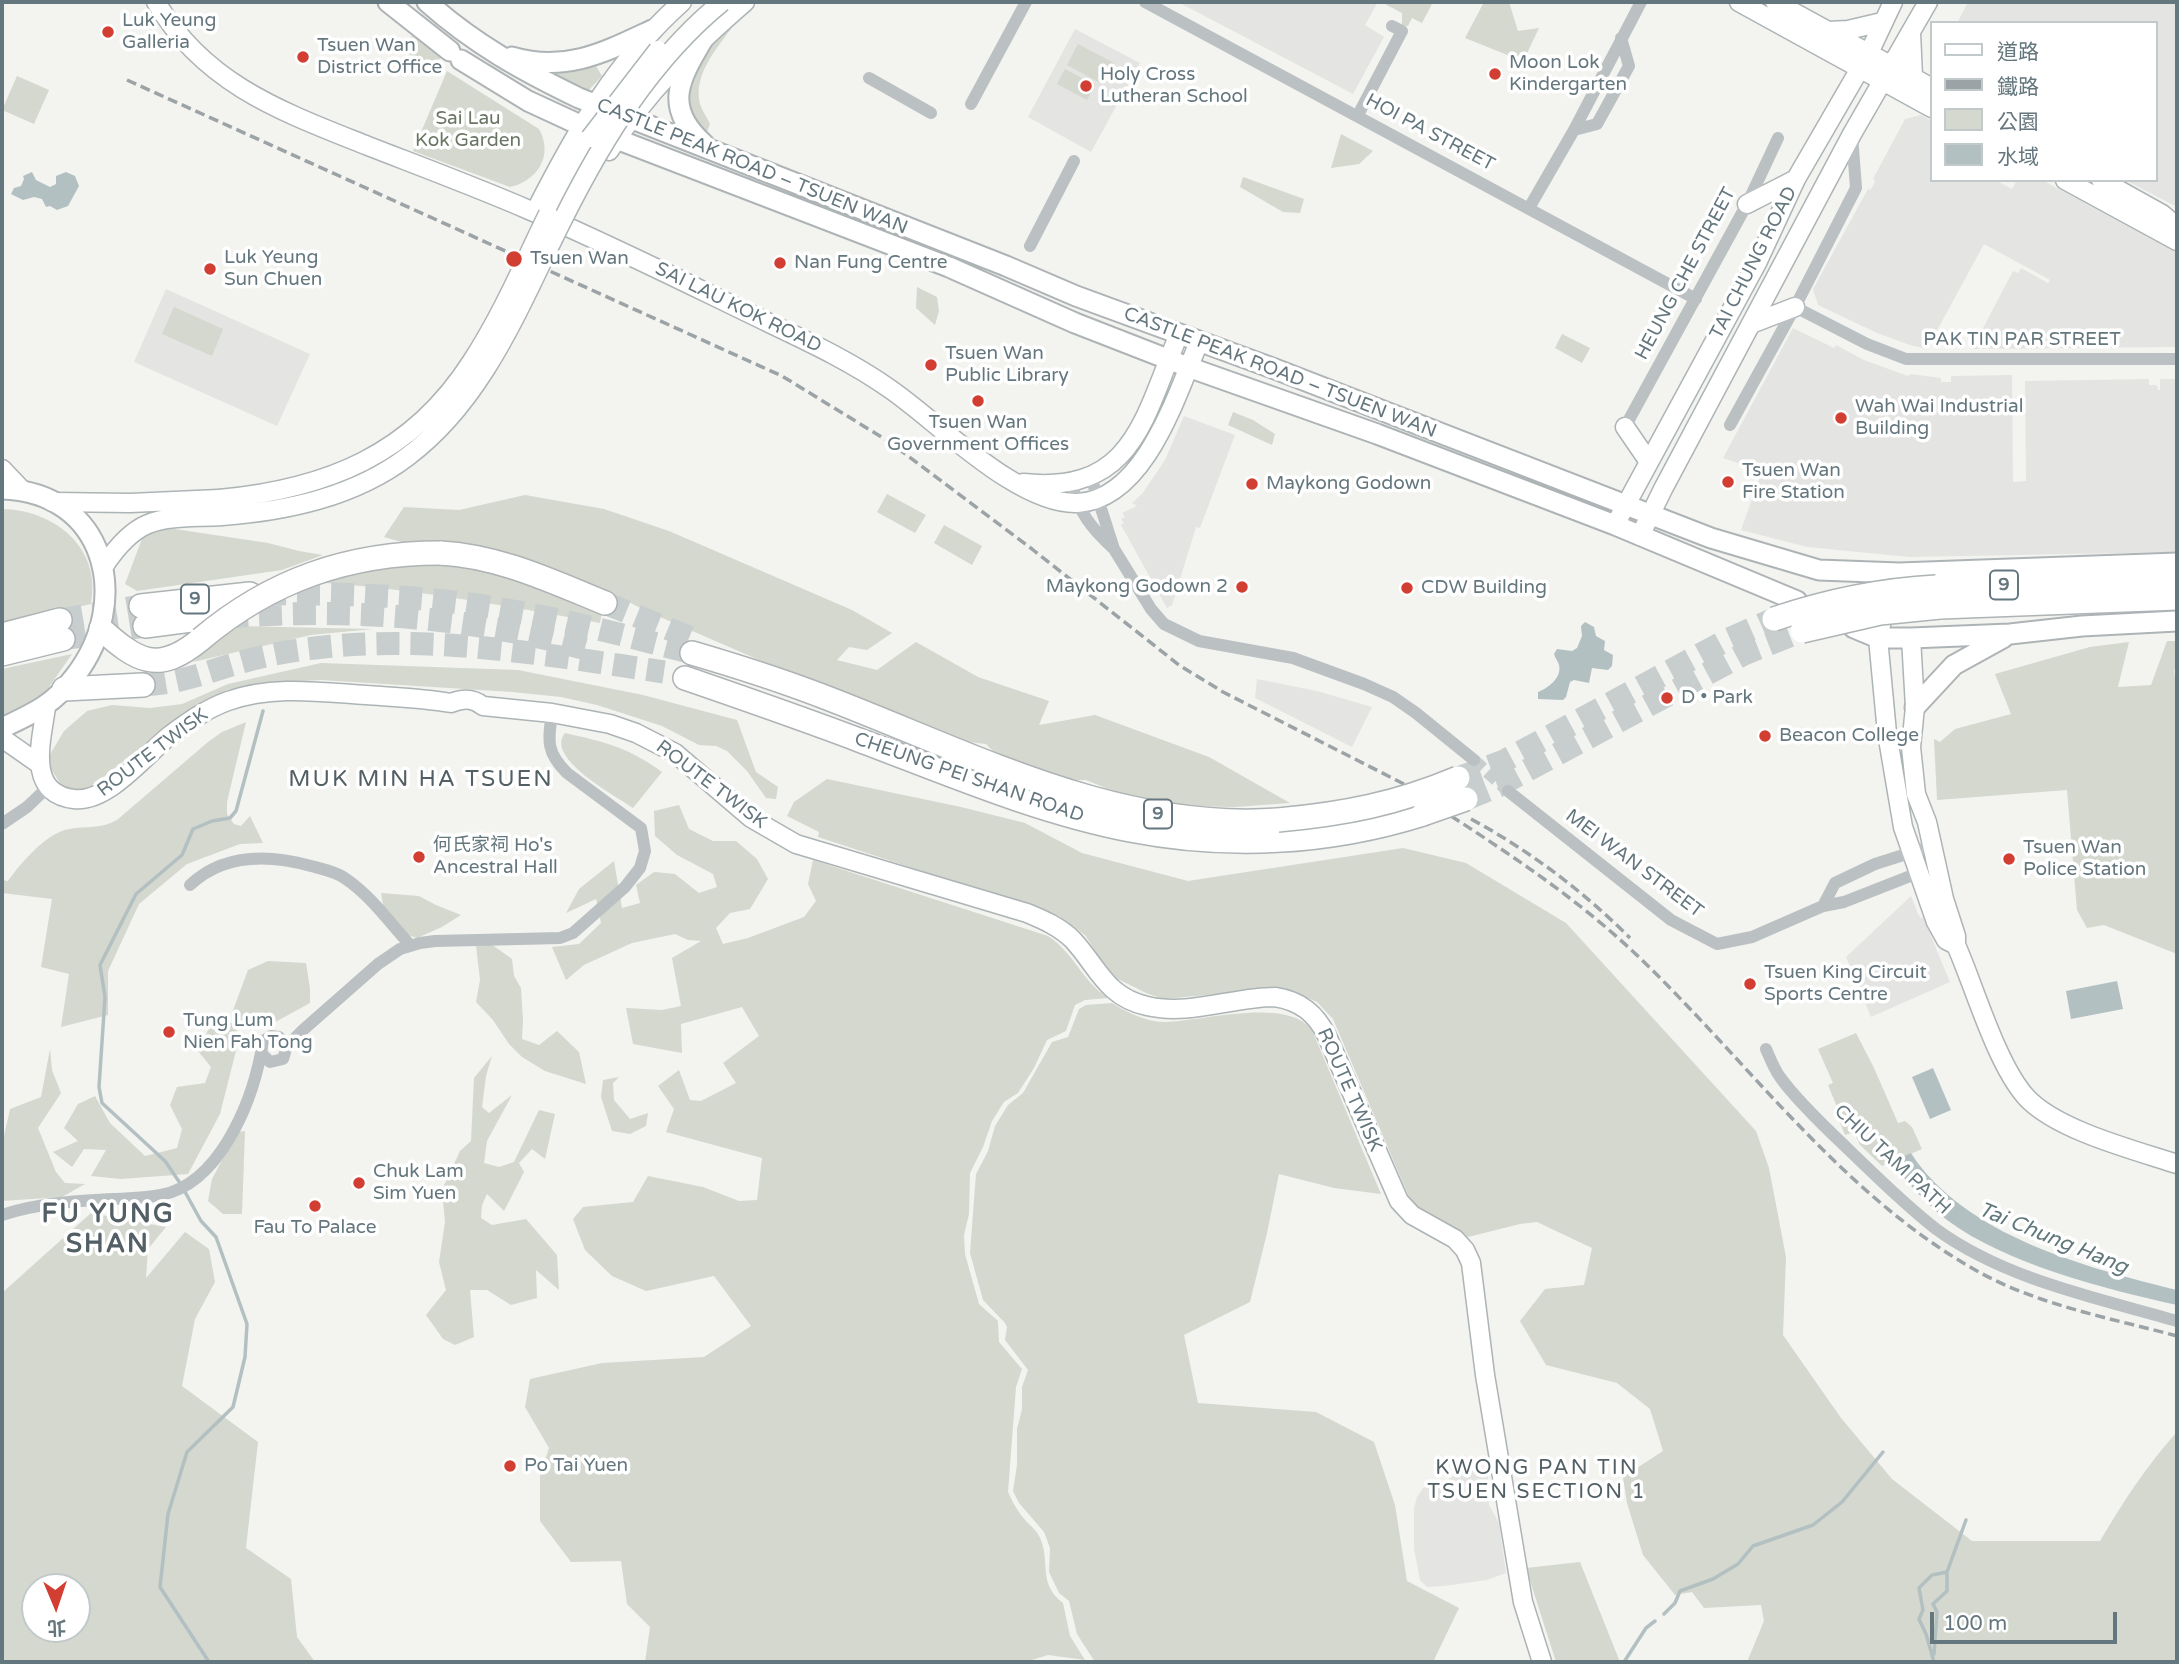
<!DOCTYPE html>
<html>
<head>
<meta charset="utf-8">
<style>
  body { margin:0 }
  #map { position:relative; width:2179px; height:1664px; overflow:hidden; background:#f3f3f0; font-family:"Varela Round","Noto Sans TC",sans-serif }
  canvas { display:block }
  .frame { position:absolute; inset:0; border:4px solid #65777e; pointer-events:none }
  .legend { position:absolute; left:1930px; top:21px; width:228px; height:161px; box-sizing:border-box; background:#fff; border:2px solid #c1c9cb; margin:0; padding:9px 12px; list-style:none; font-size:21px; color:#65777e }
  .legend li { display:flex; align-items:center; gap:14px; height:35px }
  .legend b { width:35px; border:2px solid #c1c9cb }
  .north { position:absolute; left:21px; top:1573px; width:70px; height:70px; box-sizing:border-box; background:#fff; border:2px solid #c1c9cb; border-radius:50%; rotate:178deg; font-size:19px; font-weight:700; line-height:28px; text-align:center; color:#65777e }
  .north::after { content:''; display:block; margin:auto; width:24px; height:32px; background:#d23f32; clip-path:polygon(50% 0,100% 100%,50% 72%,0 100%) }
  .scale { position:absolute; left:1930px; top:1612px; width:187px; height:32px; box-sizing:border-box; border:4px solid #65777e; border-top:0; padding-left:9px; font-size:21px; line-height:24px; white-space:nowrap; color:#65777e; -webkit-text-stroke:5px #fff; paint-order:stroke }
</style>
</head>
<body>
<div id="map">
<canvas width="2179" height="1664"></canvas>
<div class="frame"></div>
<ul class="legend">
<li><b style="height:9px;background:#fff"></b>道路</li>
<li><b style="height:9px;background:#9ba3a6"></b>鐵路</li>
<li><b style="height:19px;background:#d4d8cf"></b>公園</li>
<li><b style="height:19px;background:#b3c0c2"></b>水域</li>
</ul>
<div class="north">北</div>
<div class="scale">100 m</div>
</div>
<script>
const g = document.querySelector('canvas').getContext('2d');
g.lineJoin = 'round';
function fill(path, color) {
  g.fillStyle = color;
  g.fill(path, 'evenodd');
}
function strokePath(path, color, width, dash) {
  g.strokeStyle = color;
  g.lineWidth = width;
  g.lineCap = dash ? 'butt' : 'round';
  g.setLineDash(dash || []);
  g.stroke(path);
}
function write(font, color, halo, rows, align = 'center') {
  g.font = font + ' "Varela Round","Noto Sans TC",sans-serif';
  g.lineWidth = 7;
  g.setLineDash([]);
  g.textBaseline = 'middle';
  g.strokeStyle = halo;
  g.fillStyle = color;
  for (const [text, x, y, turn = 0] of rows) {
    g.save();
    g.translate(x, y);
    g.rotate((+turn || 0) * Math.PI / 180);
    g.textAlign = isNaN(turn) ? turn : align;
    if (halo) g.strokeText(text, 0, 0);
    g.fillText(text, 0, 0);
    g.restore();
  }
}
const built = new Path2D(`
  M1178,2H1378L1365,25L1384,37L1353,94Z
  M1968,2H2177V207L2129,182L2156,180V23H1957Z
  M1075,29L1140,63L1091,152L1028,117Z
  M1921,115L1932,121V180H1995L2012,189L2017,180H2042L2177,253V347L1972,349L2013,271L2018,273L2021,268L2048,283L2050,280L1984,244L1927,349L1910,345L1877,333L1818,305L1813,289L1868,189L1870,190L1873,186L1875,181L1873,179L1905,119Z
  M166,289L310,354L277,426L134,362Z
  M1793,328L1834,348L1836,345L1864,360L1908,376L1910,374L1941,378V382H1951V376L2012,375L2013,482L2026,481L2025,381L2149,379V385H2157L2158,390H2160V379H2177V552L1909,557L1807,547L1741,530L1762,471L1723,458Z
  M1184,416L1235,435L1200,528L1196,527L1172,605L1167,608L1121,525L1124,523L1121,519L1125,517L1122,513L1137,506L1132,503L1142,494L1165,460Z
  M1257,679L1317,691L1372,707L1352,747L1255,698Z
  M1911,896L1918,914L1921,918L1923,917L1950,982L1871,1017L1846,957Z
  M1479,1469L1489,1471L1487,1486L1489,1505L1499,1523L1506,1573L1487,1580L1444,1586L1427,1587L1420,1580L1414,1549V1508L1417,1497L1423,1488L1434,1483L1447,1480L1459,1473Z`);
const green = new Path2D(`
  M1381,2H1433L1422,23L1412,18L1408,26H1402V13Z
  M1484,2H1509L1518,31L1539,28L1522,64L1505,54L1465,38Z
  M738,19C722,43 692,72 700,104C702,111 707,117 710,124L706,134L685,109L690,71L724,31Z
  M412,36L442,56L435,65L397,49Z
  M1078,44L1114,63L1102,84L1067,65Z
  M595,64L602,76L587,92L549,75Z
  M1065,69L1095,85L1087,100L1057,84Z
  M447,71L539,129C554,156 537,181 510,187L413,151Z
  M17,76L49,90L34,124L2,110Z
  M1341,134L1373,151L1359,164L1331,168Z
  M1243,177L1304,199L1300,213L1283,212L1240,187Z
  M917,287L937,297L939,311L935,325L916,308Z
  M174,307L223,329L212,356L162,334Z
  M1562,334L1590,348L1582,363L1555,348Z
  M1233,412L1253,420L1275,434L1272,445L1228,425Z
  M887,494L926,515L915,533L877,512Z
  M525,495L604,509L669,531L852,610L892,633L867,650L849,647L837,660L877,670L916,642L978,677L1049,701L1039,725L1095,715L1209,757L1290,803L1235,807L1179,806L1137,801L1086,780H1063L999,757L986,744L959,741L934,728H906L805,680L644,610L601,587L469,547L405,543L384,537L404,507L459,510Z
  M2,509C55,510 102,548 91,604L2,624Z
  M944,525L982,546L972,565L934,543Z
  M168,528L268,543L299,551L323,555L282,570L137,591L125,584L143,536Z
  M401,565H443L483,569L603,606L600,623C503,605 413,589 314,582L338,574Z
  M234,626L373,629L311,635L193,662Z
  M2167,641H2177V670H2174L2177,692V954L2104,925L2087,928L2077,910L2067,790L1937,800L1934,739L1940,742L1955,729L2011,714L1995,674L2090,647L2129,642L2118,687L2151,685Z
  M72,654L45,693L31,706L2,721V669Z
  M321,663L518,670L643,695L737,720L756,772L778,787L776,799L766,798L747,771L727,751L716,746L699,745L662,726L597,705L561,697L512,692L321,680L262,683L227,690L180,717L87,790L63,788L46,761L64,731L87,711L112,705L150,708L182,704L228,684Z
  M246,722L227,802V814L234,824L241,826L250,816L263,843L240,844L187,864L139,904L108,971V1015L61,1027L69,974L41,967L52,899L2,893V880L8,881C21,863 46,833 69,829C86,826 102,829 117,820L208,742L222,732Z
  M565,733C605,742 628,747 662,772L633,808C616,796 544,758 565,733Z
  M827,779L961,807L1025,823L1082,853L1188,881L1403,848L1466,863L1566,923L1756,1131L1769,1168L1786,1257L1783,1335L1841,1418L1892,1479L1972,1541H2100C2123,1502 2147,1465 2177,1432V1662H1747L1764,1621L1761,1605L1704,1608L1692,1592L1675,1595L1643,1555L1627,1503L1623,1477L1663,1451L1650,1409L1617,1383L1546,1365L1520,1321L1545,1289L1584,1285L1592,1248L1537,1222L1520,1224L1468,1237L1422,1214L1409,1197L1333,1019L1317,1002L1296,993L1262,990L1163,999L1146,993L1118,979L1104,965L1085,935L1059,916L818,837L819,832L787,816L794,802Z
  M679,805L689,829L713,841H736L757,859L768,879L750,909L730,913L716,928L723,944L748,938L804,917L816,901L808,884L813,860L1048,936C1076,955 1080,979 1108,998L1085,1000L1075,1005L1066,1031L1047,1040L1034,1068L1018,1093L1004,1102L992,1121L983,1147L970,1173L969,1214L964,1235L965,1254L979,1304L998,1321L999,1342L1022,1369L1016,1387L1008,1492C1013,1503 1018,1512 1026,1521C1031,1526 1037,1531 1040,1538C1051,1562 1037,1583 1063,1603L1070,1636L1085,1660L1048,1655L1025,1662H645L650,1627L627,1604L621,1561L571,1562L540,1521V1476L549,1448L525,1407L530,1379L602,1363L704,1357L751,1326L714,1276L646,1291L612,1276L585,1250L573,1219L583,1207L633,1202L648,1176L703,1187L739,1201L757,1200L762,1158L666,1132L674,1109L658,1086L679,1070L690,1100L701,1101L736,1083L723,1063L759,1036L742,1007L681,1024L682,1053L633,1044L626,1008L662,1010L681,1006L672,958L701,941L688,940L675,934L632,943L584,965L566,980L552,947L579,944L601,923L596,899L566,913L579,889L614,861L622,908L640,903L636,885L654,872L675,874L699,893L717,887L713,874L677,855L655,836L654,811Z
  M381,893L419,896L436,905L461,915L442,927L417,938L387,928Z
  M491,944L512,959L514,976L521,988L523,1020L522,1039L539,1045L557,1031L579,1052L586,1084L545,1071L522,1057L509,1044L493,1020L476,1002L480,980L476,945Z
  M268,961L306,963L310,989V1003L266,1027H250L232,1013L248,970Z
  M1112,1003C1126,1012 1147,1022 1163,1022C1200,1022 1286,996 1312,1030L1381,1194L1334,1188L1279,1174L1267,1233L1250,1302L1184,1335L1198,1403L1316,1412L1374,1442L1395,1505L1407,1581L1459,1608L1433,1662H1095L1077,1634L1069,1601L1059,1593L1049,1572L1050,1548L1044,1532L1019,1503L1013,1491L1017,1465V1429L1022,1409V1387L1028,1370L1005,1340L1007,1327L1005,1323L983,1300L970,1253L976,1174L988,1151L995,1126L1008,1105L1023,1093L1052,1042L1068,1037L1079,1009L1086,1005Z
  M230,1021L240,1035L220,1114L188,1174L121,1179L91,1176L106,1150L84,1149L72,1167L53,1152L78,1141L64,1128L78,1104L95,1096L110,1123L145,1156L177,1148L182,1129L170,1105L177,1087L205,1083L211,1067L198,1051L209,1028Z
  M1856,1033L1874,1068L1898,1123L1905,1121L1912,1127L1922,1149L1882,1166L1860,1145L1854,1132L1845,1135L1834,1108L1837,1107L1828,1085L1833,1083L1818,1049Z
  M50,1049L52,1070L61,1093L38,1128L56,1172L65,1183L85,1184L62,1197L2,1201V1138L4,1136L10,1109L41,1097Z
  M492,1056L486,1076L482,1107L489,1113L512,1095L487,1141L484,1163L499,1167L514,1162L539,1110L555,1114L545,1159L532,1149L519,1163L524,1172L504,1211L487,1194L482,1205L481,1218L492,1225L526,1219L557,1255L559,1290L536,1270L537,1298L511,1305L487,1290H470L474,1337L455,1345L443,1339L426,1315L446,1290L439,1262L445,1222L442,1190L460,1151L471,1141L474,1078Z
  M619,1077L613,1083L614,1100L630,1119L648,1113L646,1126L630,1134L612,1131L601,1097L603,1080Z
  M245,1131L242,1214H223L208,1201L212,1179L237,1132Z
  M91,1213L166,1227L148,1249L146,1278L185,1232L209,1249L215,1282L195,1319L182,1386L258,1442L246,1548L291,1579L297,1637L315,1662H2V1293ZM35,1587H77V1629H35Z
  M1580,1562L1620,1662H1556L1526,1568Z`);
const water = new Path2D(`
  M32,172L36,180L50,187L56,184V176L66,172L75,176L79,186L68,206L57,210L50,206L46,207L42,199L34,197L23,200L11,194L14,188L21,186L24,179L23,176Z
  M1585,622L1594,627L1596,636L1605,641L1604,650L1613,655L1612,666L1608,670L1592,668L1589,683L1574,680L1570,682L1566,697L1563,700L1538,699V692C1548,688 1562,678 1559,665C1558,661 1555,658 1554,654L1557,649L1572,651L1577,648L1582,636L1581,626Z
  M2117,981L2123,1009L2071,1019L2066,991Z
  M1933,1068L1951,1110L1930,1119L1912,1077Z
  M1911,1153C1964,1236 2088,1268 2177,1290V1305C2105,1289 2006,1264 1947,1220C1925,1203 1908,1183 1891,1162Z`);
const pier = new Path2D(`
  M1875,2H1951L1941,23H1932V39L1909,84L1697,463L1651,437L1667,403L1664,401Z`);
const stream = new Path2D(`
  M180,1183L165,1161L102,1103L99,1087L105,997L100,965L136,894L182,855L193,829L212,821L230,818L236,811L263,711
  M184,1190L201,1221L216,1237L247,1324L245,1357L233,1407L187,1452L168,1514L160,1587L209,1662
  M1664,1614L1675,1603L1680,1591L1713,1579L1738,1564L1753,1546L1813,1525L1842,1502L1883,1452
  M1934,1654L1937,1612L1933,1604L1947,1591V1572
  M1624,1662L1646,1628L1655,1621
  M1934,1662L1926,1634L1919,1619L1923,1610L1919,1588L1932,1575L1947,1572L1966,1520`);
const streetTunnel = new Path2D(`
  M1474,760L1508,791`);
const highwayTunnel = new Path2D(`
  M263,594C335,593 407,595 477,605C550,616 621,634 692,653
  M605,603L696,640
  M225,617C346,608 469,616 586,649
  M60,620L141,606
  M63,639L145,626
  M143,685C175,684 202,674 231,665C258,657 286,651 315,648C432,634 548,655 664,672
  M1458,778L1504,761L1729,639L1774,619
  M1466,799L1498,786L1744,654L1802,631`);
const street = new Path2D(`
  M1145,2L1696,299
  M869,78L931,113
  M971,104L1026,2
  M1358,115L1402,31L1392,26
  M1574,130L1597,124L1629,66L1621,38
  M1529,208L1574,130L1641,2
  M1030,246L1074,161
  M1795,307L1867,344L1906,359H2177
  M1730,425L1795,307L1856,188L1852,135
  M1625,427L1747,204L1778,138
  M1091,477L1114,549L1151,609L1164,624L1199,641L1293,658L1364,684L1393,697L1416,713L1474,760
  M1072,483C1078,512 1092,529 1114,549
  M1508,791L1671,920L1717,944L1752,937L1823,906L1844,902L1918,873
  M2,824L27,807L48,787
  M190,885C224,853 268,854 311,866C322,869 337,872 346,879C371,896 390,923 410,945
  M1823,906L1835,883L1875,864L1932,846
  M287,1046L279,1037L271,1036L263,1041L261,1053L270,1062L283,1059L287,1046L303,1030L378,964L400,949L420,943L435,941L560,938L573,933L625,887L640,868L645,851L641,828L567,773C546,752 548,741 552,713
  M1766,1049C1770,1058 1774,1069 1780,1077C1796,1100 1828,1130 1849,1150C1877,1177 1905,1205 1936,1229C2004,1279 2097,1298 2177,1321
  M2,1215C38,1203 75,1201 113,1199C129,1198 146,1198 161,1195C219,1184 251,1104 261,1053`);
const secondary = new Path2D(`
  M156,2C205,85 283,112 368,146C422,167 476,187 529,210C609,244 688,284 767,322C809,342 852,362 890,389C938,422 1019,506 1078,503C1146,499 1177,393 1199,342
  M1739,2L1932,108
  M1775,2L1932,88
  M1828,31L1848,30L1882,22
  M1911,32L1913,77
  M609,151C646,93 693,47 745,2
  M2065,180L2177,241
  M2101,180L2162,214L2177,227
  M1747,204L1796,179
  M535,212C575,133 615,62 682,2
  M548,214L590,138
  M1751,324L1795,307
  M1625,427L1649,462
  M2,469L23,491
  M1023,483C1134,495 1144,416 1179,334
  M52,502L130,503L219,499
  M1615,525L1757,263L1796,179L1869,53L1893,2
  M1640,536L1663,489L1852,134L1928,2
  M104,566C140,512 162,519 222,516
  M1881,625L1878,638L1887,733L1903,827L1936,922L1946,940L1956,945
  M1911,638L1915,707L1911,747L1916,794L1927,822L1944,899L1956,936V945C1975,988 1996,1063 2026,1097C2056,1130 2134,1150 2177,1164
  M46,707C42,739 25,793 74,799C107,803 145,756 169,736C188,722 206,709 228,701C273,685 320,692 366,695C394,697 423,698 451,703C463,698 473,698 483,706L552,713L610,724L636,733L675,753L751,818L796,844L1027,913C1044,920 1060,927 1073,940C1098,967 1106,997 1147,1006C1189,1016 1233,997 1275,997C1301,1001 1316,1014 1327,1036L1399,1201L1412,1215L1455,1239L1465,1250L1471,1263L1485,1375L1523,1602L1542,1662
  M2,738L39,764`);
const primary = new Path2D(`
  M388,2L450,51
  M427,2C474,44 523,71 579,98L1006,266L1076,296L1275,369L1711,538L1819,570L1899,573L2177,563
  M512,57C566,73 605,52 652,30
  M461,60L528,101L580,125L949,267L1075,323L1188,367L1377,434L1615,525L1797,601
  M704,144C661,106 681,77 705,36
  M2,489C106,492 133,601 75,676C53,705 34,713 2,728
  M1854,628L1878,638H1911L2010,634L2082,626L2177,621
  M1915,707L1954,665L2003,638`);
const highway = new Path2D(`
  M440,553C499,556 551,581 605,603
  M1936,587L2177,578
  M141,606L250,594
  M1940,607L2177,598
  M145,626L214,617
  M101,629C137,661 158,675 201,639
  M2,635L60,620
  M692,653C733,665 774,678 814,693C964,749 1113,832 1278,820
  M2,654L63,639
  M685,678C743,698 801,718 859,740C947,773 1037,812 1130,830C1227,849 1328,844 1423,814
  M64,689L143,685`);
const rail = new Path2D(`
  M127,80L782,376L888,441L1032,549L1179,665L1223,692L1404,784
  M1451,816C1519,860 1587,906 1645,963C1752,1067 1844,1196 1977,1271C2038,1305 2110,1318 2177,1336
  M1471,819C1530,851 1583,891 1630,938`);
const secondaryBridge = new Path2D(`
  M590,138L658,50
  M219,499C326,489 412,455 472,361C502,315 524,263 548,214
  M222,516C287,511 354,497 407,457C485,399 520,304 563,219C603,139 652,59 722,2`);
const highwayBridge = new Path2D(`
  M1774,619C1827,601 1880,590 1936,587
  M1802,631L1880,613L1940,607
  M201,639C271,580 349,553 440,553
  M1423,814L1466,799
  M1278,820C1344,814 1396,804 1458,778`);
const markers = [
  [108,32,7,"#d23f32"],
  [303,57,7,"#d23f32"],
  [1495,74,7,"#d23f32"],
  [1086,86,7,"#d23f32"],
  [514,259,9,"#d23f32"],
  [780,263,7,"#d23f32"],
  [210,269,7,"#d23f32"],
  [931,365,7,"#d23f32"],
  [978,401,7,"#d23f32"],
  [1841,418,7,"#d23f32"],
  [1728,482,7,"#d23f32"],
  [1252,484,7,"#d23f32"],
  [1242,587,7,"#d23f32"],
  [1407,588,7,"#d23f32"],
  [1667,698,7,"#d23f32"],
  [1765,736,7,"#d23f32"],
  [419,857,7,"#d23f32"],
  [2009,859,7,"#d23f32"],
  [1750,984,7,"#d23f32"],
  [169,1032,7,"#d23f32"],
  [359,1183,7,"#d23f32"],
  [315,1206,7,"#d23f32"],
  [510,1466,7,"#d23f32"]
];
const shields = [
  [2004,585,28],
  [195,599,28],
  [1158,814,28]
];
const shieldNames = [
  ["9",2004,585],
  ["9",195,599],
  ["9",1158,814]
];
const poiNames = [
  ["Luk Yeung",122,21],
  ["Galleria",122,43],
  ["Tsuen Wan",317,46],
  ["District Office",317,68],
  ["Moon Lok",1509,63],
  ["Kindergarten",1509,85],
  ["Holy Cross",1100,75],
  ["Lutheran School",1100,97],
  ["Luk Yeung",224,258],
  ["Sun Chuen",224,280],
  ["Tsuen Wan",530,259],
  ["Nan Fung Centre",794,263],
  ["Tsuen Wan",945,354],
  ["Public Library",945,376],
  ["Wah Wai Industrial",1855,407],
  ["Building",1855,429],
  ["Tsuen Wan",978,423,"center"],
  ["Government Offices",978,445,"center"],
  ["Tsuen Wan",1742,471],
  ["Fire Station",1742,493],
  ["Maykong Godown",1266,484],
  ["Maykong Godown 2",1228,587,"right"],
  ["CDW Building",1421,588],
  ["D • Park",1681,698],
  ["Beacon College",1779,736],
  ["何氏家祠 Ho's",433,846],
  ["Ancestral Hall",433,868],
  ["Tsuen Wan",2023,848],
  ["Police Station",2023,870],
  ["Tsuen King Circuit",1764,973],
  ["Sports Centre",1764,995],
  ["Tung Lum",183,1021],
  ["Nien Fah Tong",183,1043],
  ["Chuk Lam",373,1172],
  ["Sim Yuen",373,1194],
  ["Fau To Palace",315,1228,"center"],
  ["Po Tai Yuen",524,1466]
];
const parkNames = [
  ["Sai Lau",468,119],
  ["Kok Garden",468,141]
];
const streetNames = [
  ["HOI PA STREET",1430,133,28],
  ["CASTLE PEAK ROAD – TSUEN WAN",752,167,22],
  ["TAI CHUNG ROAD",1754,263,-63],
  ["HEUNG CHE STREET",1686,274,-62],
  ["SAI LAU KOK ROAD",738,308,26],
  ["PAK TIN PAR STREET",2022,340],
  ["CASTLE PEAK ROAD – TSUEN WAN",1280,373,21],
  ["ROUTE TWISK",153,753,-37],
  ["CHEUNG PEI SHAN ROAD",969,778,19],
  ["ROUTE TWISK",711,785,37],
  ["MEI WAN STREET",1634,864,37],
  ["ROUTE TWISK",1349,1090,66],
  ["CHIU TAM PATH",1892,1160,43]
];
const waterNames = [
  ["Tai Chung Hang",2053,1239,22]
];
const neighbourhoodNames = [
  ["KWONG PAN TIN",1537,1468],
  ["TSUEN SECTION 1",1537,1492]
];
const quarterNames = [
  ["MUK MIN HA TSUEN",421,780]
];
const districtNames = [
  ["FU YUNG",108,1215],
  ["SHAN",108,1245]
];
fill(built, '#e4e4e3');
fill(green, '#d4d8cf');
fill(water, '#b3c0c2');
fill(pier, '#f3f3f0');
strokePath(stream, '#b3c0c2', 3.5);
strokePath(streetTunnel, '#c8cece', 12, [12, 6]);
strokePath(highwayTunnel, '#c8cece', 23, [23, 11]);
strokePath(secondary, '#adb4b6', 21);
strokePath(primary, '#aeb4b6', 23);
strokePath(highway, '#aeb3b5', 26);
strokePath(street, '#bbc0c2', 12);
strokePath(secondary, '#fff', 18);
strokePath(primary, '#fff', 19);
strokePath(highway, '#fff', 23);
strokePath(rail, '#9ba3a6', 3.5, [10, 5]);
strokePath(secondaryBridge, '#adb4b6', 21, []);
strokePath(highwayBridge, '#aeb3b5', 26, []);
strokePath(secondaryBridge, '#fff', 18);
strokePath(highwayBridge, '#fff', 23);
for (const [x, y, r, color] of markers) {
  const dot = new Path2D();
  dot.arc(x, y, r, 0, 2 * Math.PI);
  g.fillStyle = color;
  g.fill(dot);
  strokePath(dot, '#fff', 2.5);
}
for (const [x, y, w] of shields) {
  const box = new Path2D();
  box.roundRect(x - w / 2, y - 14.5, w, 29, 5);
  g.fillStyle = '#fff';
  g.fill(box);
  strokePath(box, '#65777e', 2);
}
write('bold 18px', '#65777e', null, shieldNames);
write('19px', '#65777e', '#fff', poiNames, 'left');
write('19px', '#6a7663', '#fff', parkNames);
write('19px', '#65777e', '#fff', streetNames);
write('italic 21px', '#61787b', '#fff', waterNames);
g.letterSpacing = '2px';
write('21px', '#525f64', '#fff', neighbourhoodNames);
g.letterSpacing = '0px';
g.letterSpacing = '2px';
write('23px', '#525f64', '#fff', quarterNames);
g.letterSpacing = '0px';
g.letterSpacing = '2px';
write('bold 26px', '#525f64', '#fff', districtNames);
g.letterSpacing = '0px';
</script>
</body>
</html>
